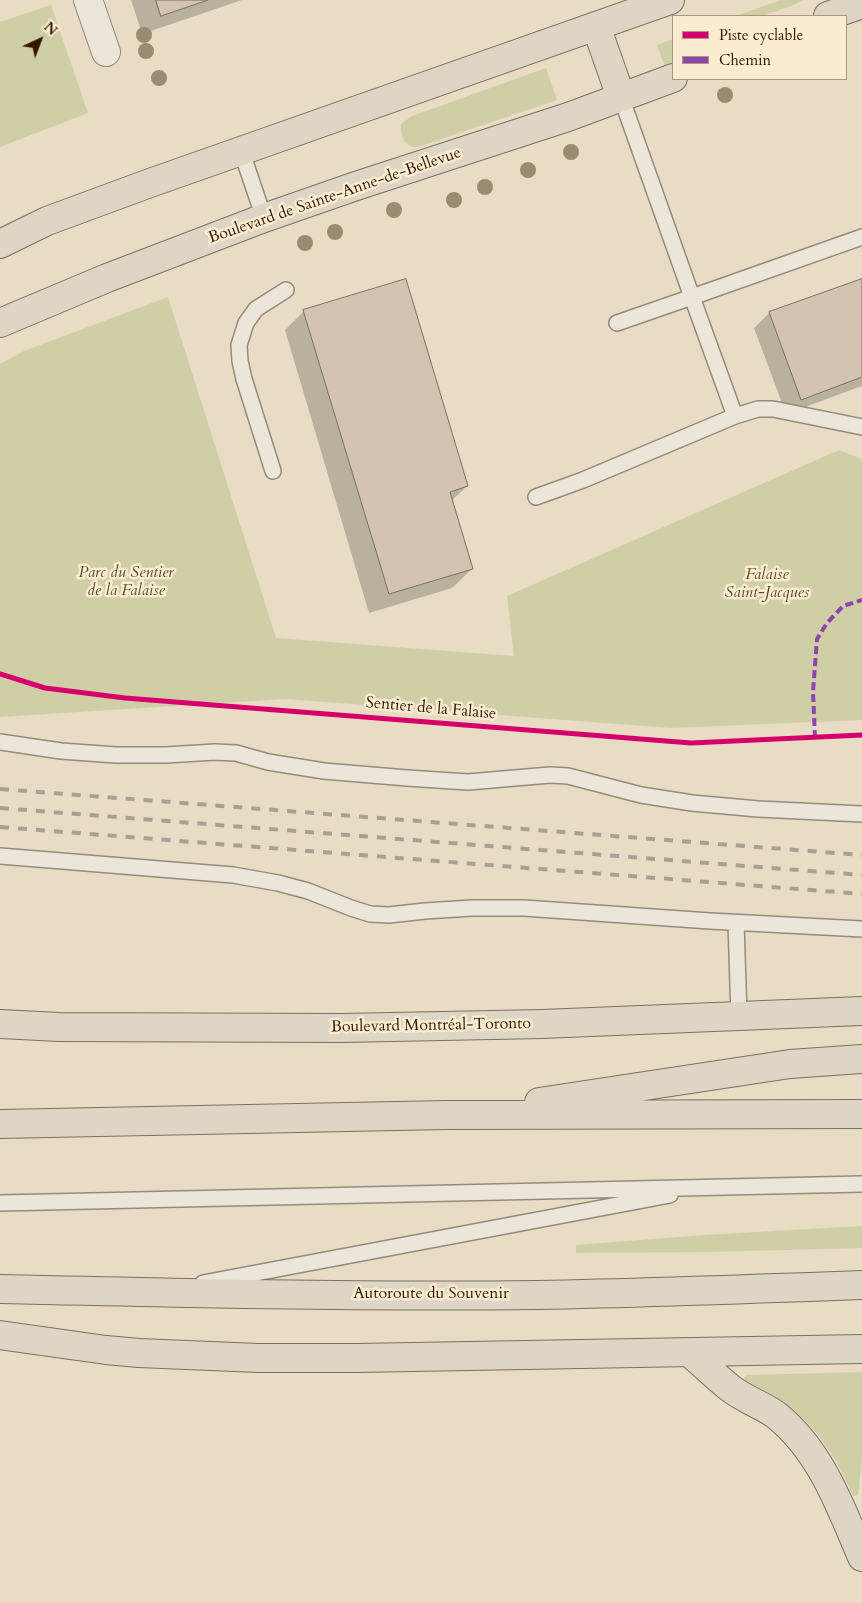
<!DOCTYPE html>
<html>
<head>
<meta charset="utf-8">
<style>
  body { margin:0 }
  #map { position:relative; width:862px; height:1603px; overflow:hidden; background:#e8dcc5; font-family:Cardo,serif }
  canvas { display:block }
  .legend { position:absolute; left:672px; top:15px; width:175px; height:65px; box-sizing:border-box; background:#faecd0; border:1px solid #aa977d; margin:0; padding:6px 9px; list-style:none; font-size:15px; color:#311700 }
  .legend li { display:flex; align-items:center; gap:10px; height:25px }
  .legend b { width:25px; border:1px solid #aa977d }
  .north { position:absolute; left:15px; top:15px; width:50px; height:50px; -webkit-text-stroke:4px #faecd0; paint-order:stroke; rotate:43deg; font-size:14px; font-weight:700; line-height:20px; text-align:center; color:#311700 }
  .north::after { content:''; display:block; margin:auto; width:18px; height:22px; background:#311700; clip-path:polygon(50% 0,100% 100%,50% 72%,0 100%) }
</style>
</head>
<body>
<div id="map">
<canvas width="862" height="1603"></canvas>
<ul class="legend">
<li><b style="height:6px;background:#d6006c"></b>Piste cyclable</li>
<li><b style="height:6px;background:#8e44ad"></b>Chemin</li>
</ul>
<div class="north">N</div>
</div>
<script>
const g = document.querySelector('canvas').getContext('2d');
g.lineJoin = 'round';
function fill(path, color) {
  g.fillStyle = color;
  g.fill(path, 'evenodd');
}
function strokePath(path, color, width, dash) {
  g.strokeStyle = color;
  g.lineWidth = width;
  g.lineCap = dash ? 'butt' : 'round';
  g.setLineDash(dash || []);
  g.stroke(path);
}
function write(font, color, halo, rows, align = 'center') {
  g.font = font + ' Cardo,serif';
  g.lineWidth = 5;
  g.setLineDash([]);
  g.textBaseline = 'middle';
  g.strokeStyle = halo;
  g.fillStyle = color;
  for (const [text, x, y, turn = 0] of rows) {
    g.save();
    g.translate(x, y);
    g.rotate((+turn || 0) * Math.PI / 180);
    g.textAlign = isNaN(turn) ? turn : align;
    if (halo) g.strokeText(text, 0, 0);
    g.fillText(text, 0, 0);
    g.restore();
  }
}
const green = new Path2D(`
  M781,0H804L791,6L762,16H736Z
  M51,5L88,113L0,147V22Z
  M673,39V63L665,67L657,45Z
  M546,68L557,100L418,147C405,148 400,136 401,124L412,116Z
  M168,297L276,638L514,656L507,596L839,450L862,459V720L671,728L285,699L0,717V364L24,351Z
  M862,1226V1248L707,1252L576,1253V1245L704,1235Z
  M862,1372V1461L858,1495L853,1496C838,1460 819,1429 788,1406C775,1395 759,1388 744,1380L746,1375Z`);
const shadow = new Path2D(`
  M131,0H242L142,34Z
  M862,280V386L786,414L754,328L769,313Z
  M304,311L467,486L451,501L472,569L452,588L369,613L285,330Z`);
const building = new Path2D(`
  M156,0H208L161,16Z
  M406,279L468,486L450,492L473,569L389,594L303,310Z
  M862,279V377L801,400L769,312Z`);
const lane = new Path2D(`
  M621,97L692,297L862,237
  M241,150L264,218
  M735,416L758,409H773L862,427
  M273,471L244,379L240,361L239,345L246,323L256,309L286,290
  M536,497L583,480L735,416L692,297L617,323
  M0,742L61,751L116,755H166L215,752L236,753L268,762L324,771L407,778L468,782L550,775L568,776L641,795L692,803L758,809L862,814
  M0,856L233,875L278,883L308,891L351,908L370,914L389,915L425,911L472,908H524L710,921L862,929
  M736,923L739,1016
  M0,1203L862,1184
  M203,1283L670,1195`);
const street = new Path2D(`
  M88,0L106,52`);
const primary = new Path2D(`
  M828,16L862,4
  M596,26L621,97
  M0,244L47,221L150,183L670,0
  M0,323L107,278L264,218L356,186L568,117L673,78
  M0,1024L59,1027L342,1028L542,1024L862,1011`);
const highway = new Path2D(`
  M539,1102L790,1064L862,1059
  M0,1124L446,1115L862,1114
  M0,1289C179,1293 358,1297 537,1295C645,1293 754,1289 862,1285
  M0,1335L106,1350L139,1353L258,1358H357L862,1349
  M690,1353C703,1364 716,1377 730,1388C744,1399 762,1405 776,1415C821,1451 840,1506 862,1557`);
const rail = new Path2D(`
  M0,789L862,855
  M0,808L862,875
  M0,827L862,894`);
const quiet = new Path2D(`
  M815,738L813,692L817,639L827,623L843,606L862,600`);
const cycleway = new Path2D(`
  M0,674L45,688L125,698L691,743L862,735`);
const trees = [
  [144,35],
  [146,51],
  [159,78],
  [725,95],
  [571,152],
  [528,170],
  [485,187],
  [454,200],
  [394,210],
  [335,232],
  [305,243]
];
const streetNames = [
  ["Boulevard de Sainte-Anne-de-Bellevue",335,196,-19],
  ["Sentier de la Falaise",431,709,5],
  ["Boulevard Montréal-Toronto",431,1026,-1],
  ["Autoroute du Souvenir",431,1294]
];
const parkNames = [
  ["Parc du Sentier",126,573],
  ["de la Falaise",126,591],
  ["Falaise",767,575],
  ["Saint-Jacques",767,593]
];
fill(green, '#d0cea6');
fill(shadow, '#0003');
fill(building, '#d3c3b1');
strokePath(building, '#7b7061', 1);
strokePath(lane, '#958b7b', 18);
strokePath(street, '#958b7b', 30);
strokePath(primary, '#7b7061', 30);
strokePath(highway, '#7b7061', 30);
strokePath(lane, '#ebe5da', 15);
strokePath(street, '#ebe5da', 28);
strokePath(primary, '#dfd5c5', 28);
strokePath(highway, '#dfd5c5', 28);
strokePath(rail, '#a7a095', 4, [9, 9]);
strokePath(quiet, '#8e44ad', 4, [8, 4]);
strokePath(cycleway, '#d6006c', 5);
g.fillStyle = '#9a8c70';
for (const [x, y] of trees) {
  g.beginPath();
  g.arc(x, y, 8, 0, 2 * Math.PI);
  g.fill();
}
write('16px', '#311700', '#faecd0', streetNames);
write('italic 16px', '#5b4b2a', '#faecd0', parkNames);
</script>
</body>
</html>
